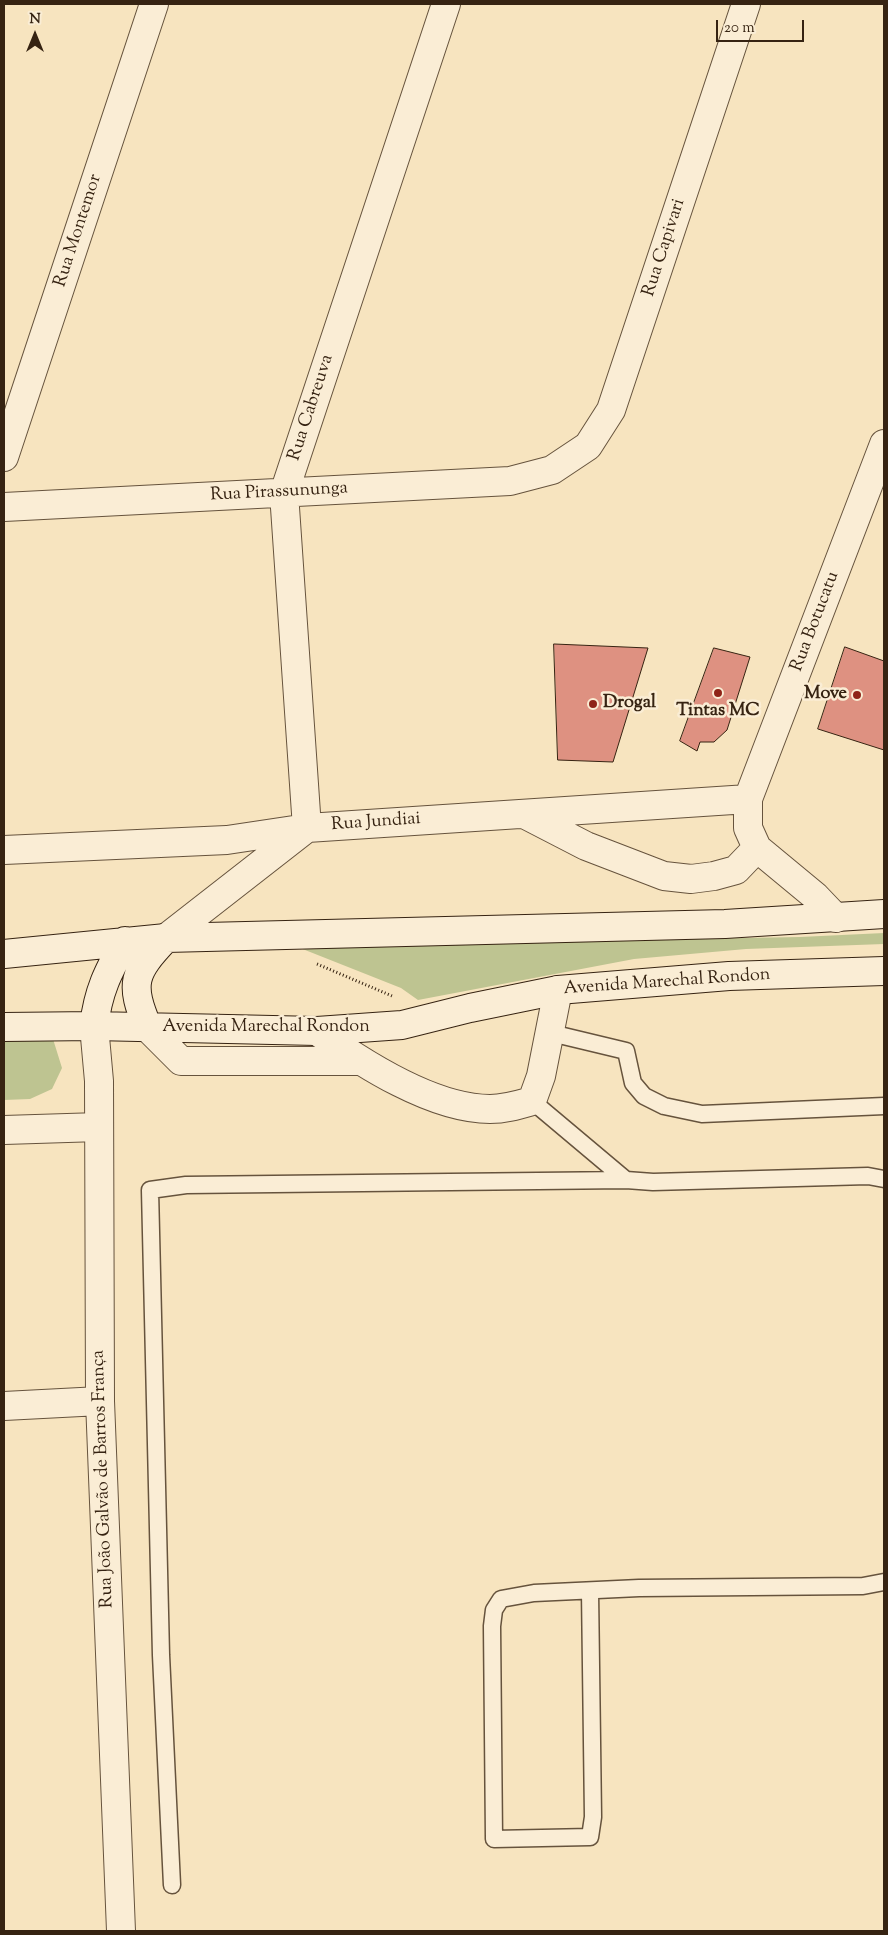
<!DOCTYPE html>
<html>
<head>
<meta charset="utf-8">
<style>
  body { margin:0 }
  #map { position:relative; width:888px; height:1935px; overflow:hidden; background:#f7e4bf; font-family:"Sorts Mill Goudy",serif }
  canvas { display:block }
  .frame { position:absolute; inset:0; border:5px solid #362312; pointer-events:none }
  .north { position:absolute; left:10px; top:10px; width:50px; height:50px; -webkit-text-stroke:4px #faedd5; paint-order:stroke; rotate:0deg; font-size:14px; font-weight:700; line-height:20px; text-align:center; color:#362312 }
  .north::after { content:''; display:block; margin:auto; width:18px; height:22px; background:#362312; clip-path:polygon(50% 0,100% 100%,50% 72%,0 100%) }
  .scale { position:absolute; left:716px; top:20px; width:88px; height:22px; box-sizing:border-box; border:2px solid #362312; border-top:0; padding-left:6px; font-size:15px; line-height:18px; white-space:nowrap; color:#362312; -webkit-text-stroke:4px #faedd5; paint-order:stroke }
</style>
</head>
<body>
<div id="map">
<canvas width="888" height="1935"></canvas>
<div class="frame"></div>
<div class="north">N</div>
<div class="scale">20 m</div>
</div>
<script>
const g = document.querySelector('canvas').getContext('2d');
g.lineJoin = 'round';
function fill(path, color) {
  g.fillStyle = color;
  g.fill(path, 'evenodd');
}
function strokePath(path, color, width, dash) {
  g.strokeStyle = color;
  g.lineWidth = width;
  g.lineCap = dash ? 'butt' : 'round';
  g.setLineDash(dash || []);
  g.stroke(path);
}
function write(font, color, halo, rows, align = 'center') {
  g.font = font + ' "Sorts Mill Goudy",serif';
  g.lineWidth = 5;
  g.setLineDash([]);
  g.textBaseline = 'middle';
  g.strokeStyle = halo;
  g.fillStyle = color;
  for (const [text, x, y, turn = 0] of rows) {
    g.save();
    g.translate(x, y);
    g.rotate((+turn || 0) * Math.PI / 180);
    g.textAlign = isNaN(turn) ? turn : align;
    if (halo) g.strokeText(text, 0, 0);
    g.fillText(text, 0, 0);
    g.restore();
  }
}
const green = new Path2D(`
  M884,933V944L746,949L634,959L418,1000L401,988L295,946L800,937Z
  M53,1039L62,1068L52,1089L30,1099L4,1100V1040Z`);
const building = new Path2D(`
  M554,644L648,648L613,762L558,760Z
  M845,647L884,661V750L818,729Z
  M714,648L750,657L727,730L714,742H700L697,751L680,741Z`);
const path = new Path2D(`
  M317,964L392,996`);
const service = new Path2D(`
  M551,1033L626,1051L633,1083L644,1096L664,1106L702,1114L884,1106
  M532,1101L626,1180L653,1182L868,1176L884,1179
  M590,1591L593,1817L590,1837L494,1839L492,1626L494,1610L501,1599L534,1593L639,1588L863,1586L884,1582
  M172,1885L161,1655L150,1190L186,1185L626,1180`);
const minor = new Path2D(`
  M4,457L154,4
  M4,507L510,481L552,470L588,446L611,410L746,4
  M524,814L586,846L664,876L691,879L714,876L736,870L757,848
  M4,850L227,840L307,828L748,799
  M836,918L815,896L757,848L748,828V799L884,444
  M166,938L307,828L284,493L446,4
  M94,1026L99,1081L100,1401L121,1931
  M148,1028L181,1061H359
  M317,1031C363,1064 433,1109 490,1109C505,1109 518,1105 532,1101L541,1076L558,990
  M4,1130L99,1127
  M4,1406L100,1401`);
const secondary = new Path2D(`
  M4,954L166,938L725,924L884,914
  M94,1026C98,991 108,972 125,941
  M4,1027L94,1026L317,1031L402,1025L470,1008L558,990L729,976L884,971
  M148,1028C129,983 133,973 166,938`);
const markers = [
  [718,693,5,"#8f2418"],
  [857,695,5,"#8f2418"],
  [593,704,5,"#8f2418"]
];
const streetNames = [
  ["Rua Montemor",79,231,-72],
  ["Rua Capivari",665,248,-72],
  ["Rua Cabreuva",312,408,-72],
  ["Rua Pirassununga",279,493,-3],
  ["Rua Botucatu",816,622,-69],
  ["Rua Jundiai",376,823,-4],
  ["Avenida Marechal Rondon",667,983,-4],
  ["Avenida Marechal Rondon",266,1028],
  ["Rua João Galvão de Barros França",104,1479,-92]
];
const poiNames = [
  ["Move",847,695],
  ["Drogal",603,704,"left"],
  ["Tintas MC",718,712,"center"]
];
fill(green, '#bec491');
fill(building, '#de9181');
strokePath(building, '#362312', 1);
strokePath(service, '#66533d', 19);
strokePath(minor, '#66533d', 30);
strokePath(secondary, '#362312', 30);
strokePath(path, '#362312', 3, [1, 2.5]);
strokePath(service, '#faedd5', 16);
strokePath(minor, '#faedd5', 28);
strokePath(secondary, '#faedd5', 28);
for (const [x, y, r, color] of markers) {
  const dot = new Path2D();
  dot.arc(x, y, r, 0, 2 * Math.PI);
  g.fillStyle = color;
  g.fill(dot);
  strokePath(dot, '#faedd5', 2);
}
write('18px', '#362312', '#faedd5', streetNames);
write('bold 18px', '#362312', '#faedd5', poiNames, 'right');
</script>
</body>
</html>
